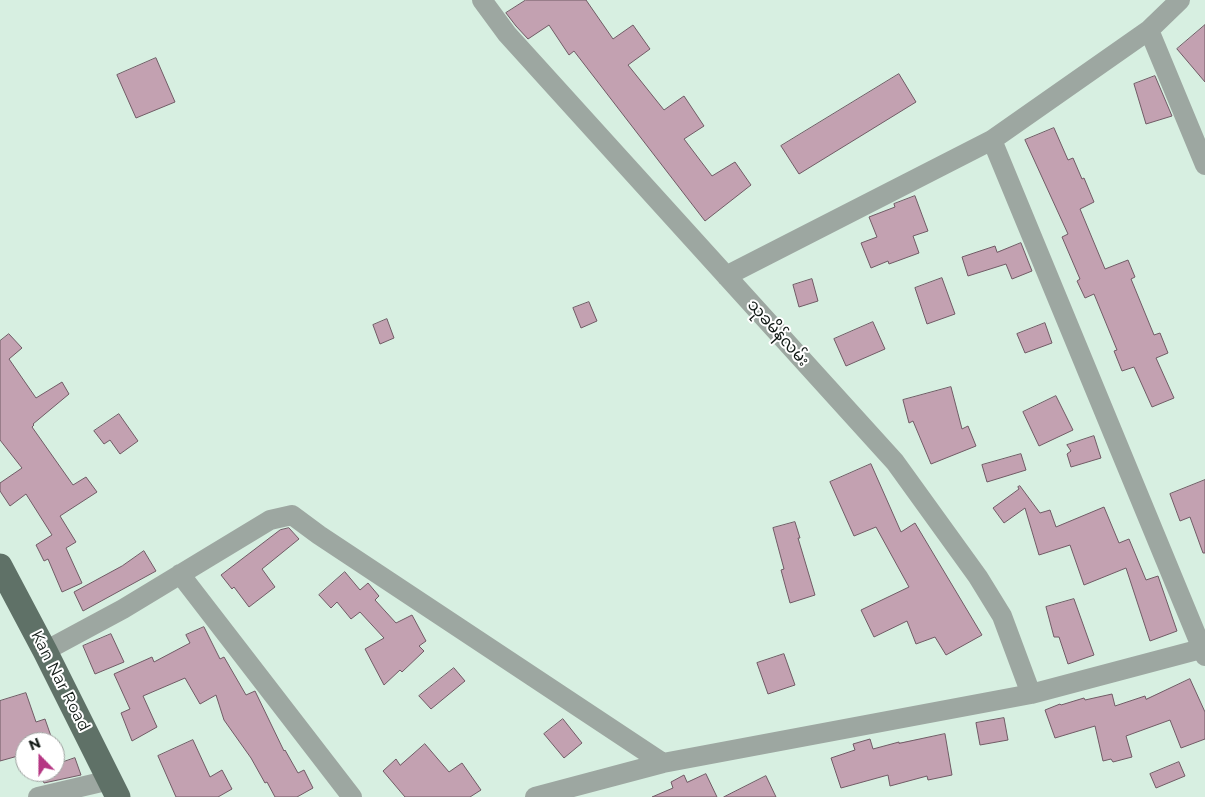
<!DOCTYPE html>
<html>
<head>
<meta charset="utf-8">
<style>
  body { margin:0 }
  #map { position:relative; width:1205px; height:797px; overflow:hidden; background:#d7efe1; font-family:Montserrat,sans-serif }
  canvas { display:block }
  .north { position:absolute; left:15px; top:732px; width:50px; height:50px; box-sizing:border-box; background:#fff; border:1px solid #9fa3a1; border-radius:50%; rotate:338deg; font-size:14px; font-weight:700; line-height:20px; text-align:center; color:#101814 }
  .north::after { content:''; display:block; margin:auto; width:18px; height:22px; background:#b53683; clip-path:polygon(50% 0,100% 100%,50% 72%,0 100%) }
</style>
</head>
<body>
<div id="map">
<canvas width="1205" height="797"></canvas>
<div class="north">N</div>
</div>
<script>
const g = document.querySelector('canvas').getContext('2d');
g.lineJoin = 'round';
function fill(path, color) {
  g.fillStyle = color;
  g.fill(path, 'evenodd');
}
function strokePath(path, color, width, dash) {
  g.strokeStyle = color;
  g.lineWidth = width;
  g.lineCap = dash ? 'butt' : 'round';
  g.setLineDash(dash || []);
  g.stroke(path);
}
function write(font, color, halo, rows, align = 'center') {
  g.font = font + ' Montserrat,"Noto Sans Myanmar",sans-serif';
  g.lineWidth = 4;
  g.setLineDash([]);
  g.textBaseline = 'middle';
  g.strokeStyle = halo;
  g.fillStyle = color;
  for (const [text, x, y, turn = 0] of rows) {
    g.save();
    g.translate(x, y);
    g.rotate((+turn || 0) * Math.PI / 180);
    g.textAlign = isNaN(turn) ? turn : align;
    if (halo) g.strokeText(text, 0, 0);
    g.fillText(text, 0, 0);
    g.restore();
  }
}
const building = new Path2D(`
  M526,0H586L613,39L633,25L650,49L628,65L664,110L684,96L704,126L684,139L712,176L735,162L751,185L705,221L574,51L569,55L549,25L528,39L516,26L506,13Z
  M1205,25V82L1177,49Z
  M156,58L175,102L136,118L117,75Z
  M899,74L916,102L799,174L781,146Z
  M1155,76L1172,116L1146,124L1134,84Z
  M1054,128L1068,160L1073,158L1082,179L1084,178L1094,202L1080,209L1105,269L1128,260L1135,277L1131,279L1154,335L1160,333L1168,353L1156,358L1174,398L1152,407L1134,367L1122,371L1114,351L1117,350L1094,294L1085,298L1077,281L1080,279L1062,237L1068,234L1025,140Z
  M915,196L928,231L913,236L919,253L889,264L888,261L871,268L861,243L877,237L869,217L895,207L894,204Z
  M1021,243L1032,271L1012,279L1006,264L968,276L962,257L995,246L997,252Z
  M942,278L955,314L927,324L915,288Z
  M812,279L818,301L799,307L793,285Z
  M589,302L597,321L581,328L573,308Z
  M387,319L394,338L380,344L373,325Z
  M873,322L885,349L846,366L834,339Z
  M1045,323L1052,343L1025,353L1017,334Z
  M9,334L22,348L9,359L36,398L62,382L69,394L33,424L34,425L32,427L73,485L86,477L97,492L60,516L76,542L66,548L82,583L62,592L48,559L44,561L36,545L52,535L26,494L10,506L0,491V483L22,468L0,440V341Z
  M951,387L962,429L968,426L976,446L931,464L913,421L909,423L903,400Z
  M1056,396L1073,430L1039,446L1023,412Z
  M119,414L138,441L120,454L110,440L104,444L94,431Z
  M1094,436L1101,458L1071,467L1067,454L1071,451L1067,445Z
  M1021,454L1026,470L987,482L982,465Z
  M871,464L901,532L915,523L982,635L946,655L935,637L916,644L907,621L874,637L861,610L909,587L876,527L854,536L830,482Z
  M1205,480V553H1203L1190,517L1180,521L1170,494Z
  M1020,486L1040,513L1050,510L1056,527L1104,507L1119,543L1129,539L1146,580L1158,576L1177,631L1150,641L1126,568L1084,585L1070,545L1039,555L1025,508L1004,523L993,508L1019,489L1018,487Z
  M795,522L800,538H798L815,595L790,603L781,570L784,569L773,528Z
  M289,528L299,539L262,569L275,587L249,607L234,587L232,589L221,575L280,530Z
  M144,551L156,571L83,611L74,592L122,566Z
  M345,572L360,590L368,583L379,596L375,600L396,623L412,615L426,641L419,646L424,651L402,672L400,670L384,685L365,649L384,638L360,612L351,619L337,602L331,608L319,595Z
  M1074,599L1094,655L1068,664L1059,637H1054L1046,607Z
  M204,627L220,659L224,657L246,695L255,691L284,751L285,750L298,773L304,770L313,788L297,797H275L267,782L265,783L251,758L224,720L216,695L200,704L185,678L143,696L157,727L132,741L121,713L130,709L114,674L152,657L154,662L190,643L186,635Z
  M111,634L124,662L95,674L83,646Z
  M784,654L795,685L768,694L757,663Z
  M454,668L465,681L431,709L419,696Z
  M1190,679L1205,712V739L1181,748L1170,720L1126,736L1132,757L1113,762L1111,759L1103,761L1095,726L1055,738L1045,710L1060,704L1061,705L1084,698L1085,700L1112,694L1115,706L1145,696L1146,699Z
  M26,693L36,722L45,719L53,742H25V754L0,761V701Z
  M1004,718L1008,740L980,745L976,723Z
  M563,719L582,743L564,758L544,734Z
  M945,734L952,775L928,780L927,776L890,786L888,775L841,788L831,758L855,750L853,744L870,739L873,749L899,742V743Z
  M193,740L210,777L222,770L232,789L218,797H176L158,756Z
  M425,744L449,772L462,763L481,790L470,797H405L383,771L396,759L400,765Z
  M75,758L81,775L44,783L40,772H55V765Z
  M1179,762L1185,776L1156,788L1150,774Z
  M706,774L717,797H652L673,788L671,782L684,775L687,782Z
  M766,776L776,797H724Z`);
const minor = new Path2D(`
  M482,0L507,34L895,462L978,577L1002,616L1031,694
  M1149,30L1205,165
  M992,140L1205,656
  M726,276L992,140L1149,30L1180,0
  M180,574L352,797
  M45,651L123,609L270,520L292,515L319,535L663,763
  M38,797L110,780
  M535,797L663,763L1031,694L1205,648`);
const major = new Path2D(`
  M0,566L45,651L118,797`);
const streetNames = [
  ["သုခမိန်လမ်း",778,333,48],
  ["Kan Nar Road",60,681,63]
];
fill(building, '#c3a1b1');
strokePath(building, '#705b65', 1);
strokePath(minor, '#9da7a1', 20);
strokePath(major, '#5f7167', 25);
write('16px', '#101814', '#fff', streetNames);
</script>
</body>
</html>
